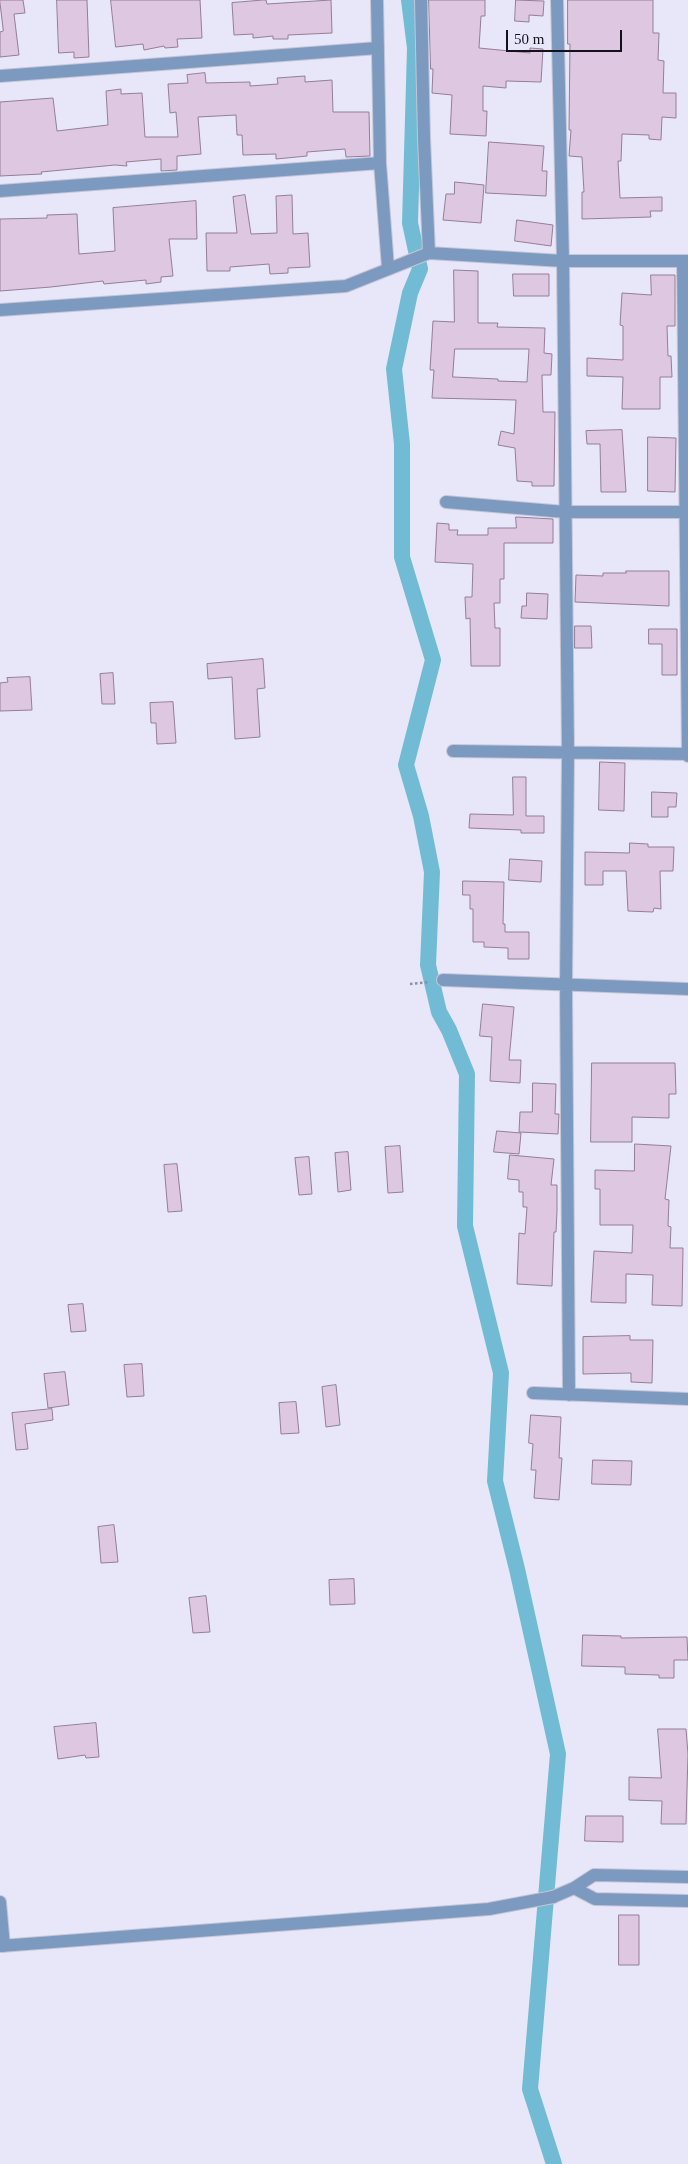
<!DOCTYPE html>
<html>
<head>
<meta charset="utf-8">
<style>
  body { margin:0 }
  #map { position:relative; width:688px; height:2164px; overflow:hidden; background:#e8e7fa; font-family:"Times New Roman",serif }
  canvas { display:block }
  .scale { position:absolute; left:506px; top:30px; width:116px; height:22px; box-sizing:border-box; border:2px solid #12111c; border-top:0; padding-left:6px; font-size:15px; line-height:18px; white-space:nowrap; color:#12111c; -webkit-text-stroke:4px #e8e7fa; paint-order:stroke }
</style>
</head>
<body>
<div id="map">
<canvas width="688" height="2164"></canvas>
<div class="scale">50 m</div>
</div>
<script>
const g = document.querySelector('canvas').getContext('2d');
g.lineJoin = 'round';
function strokePath(path, color, width, dash) {
  g.strokeStyle = color;
  g.lineWidth = width;
  g.lineCap = dash ? 'butt' : 'round';
  g.setLineDash(dash || []);
  g.stroke(path);
}
function fill(path, color) {
  g.fillStyle = color;
  g.fill(path, 'evenodd');
}
const canal = new Path2D(`
  M409,0L415,48L410,223L420,269L410,293L394,369L402,444V557L433,660L406,765L421,816L432,872L428,965L439,1012L449,1030L467,1074L465,1226L501,1373L495,1481L517,1569L558,1754L530,2089L554,2164`);
const building = new Path2D(`
  M0,0H23L25,13L14,14L19,55L0,57V32L3,31Z
  M57,0H87L89,57L74,58V52L59,53Z
  M111,0H200L202,38L177,39L178,47L165,48L164,46L144,50L143,44L116,47Z
  M263,0H266L267,4L331,0L332,33L288,35V39H273V36L253,38V34L234,35L232,3Z
  M429,0H485V16H481L479,48L530,53V48L543,49L541,82L506,81V88L483,86V111H487L486,136L450,134L452,95L432,93L433,69H431Z
  M516,0L544,1L543,16L529,15V22L515,21Z
  M568,0H653V33H659L658,60L664,61L663,93H676V118L662,117L661,140L649,139V135L622,134L621,161H618L620,198L662,197V211H650L651,217L582,219V192H584L582,157L569,156L571,130H569L570,44H568Z
  M205,73L206,83L250,82V86L278,84L277,78L305,76V82L332,80L333,112H369L370,156L346,157L345,149L307,152V156L276,159V154L243,155L242,135H237L236,115L198,117L201,154L177,156V170L161,171V159L126,162L127,166L115,165L41,172L42,174L0,176V102L53,98L57,131L108,125L106,91L121,89V94L142,93L145,137H178L176,112L170,113L168,84L188,83L187,75Z
  M489,142L544,146L542,171H547L546,196L486,193Z
  M455,182L484,185L481,223L443,220L446,194H454Z
  M245,195L251,234L277,233L276,196L292,195L293,234L308,233L310,267L288,268V273L270,274L269,264L230,267V271H207L206,233H237L233,197Z
  M196,201L197,239H169L173,276L161,277V282L146,284V280L104,284L103,281L51,287L0,291V219L47,218V215L77,214L79,254L115,251L113,208Z
  M517,220L553,225L551,246L515,241Z
  M454,270L478,271V323H498L497,327L545,328L544,353L552,354L551,375H542L543,412H555L554,486H532V482L517,481L515,448L498,445L501,431L514,434L516,400L432,398L434,370H430L433,321L454,322ZM455,349H529L527,382L498,381V379L453,377Z
  M513,274H549V296H514Z
  M651,275H675V326H667L668,356H671L672,377H660V409H622L623,377L587,376V358L623,360V326L620,325L622,293L651,295Z
  M622,430L626,492H601L600,444H587L586,431Z
  M648,437L676,438L675,492L648,491Z
  M516,517L553,519V543H504V579H500V603H494L495,628H500V666H471L470,618L466,619L465,597H472L473,564L435,562L437,523L449,524V530H458L457,535H488V528H516Z
  M626,571H669V606L575,602L576,575L603,576V573H626Z
  M527,593L548,594L547,619L521,618L522,606H526Z
  M575,626H591L592,648H575Z
  M649,629H677V675H662V644H649Z
  M263,659L265,688L257,689L260,737L235,739L232,677L208,679L207,664Z
  M113,673L115,704H102L100,674Z
  M30,677L32,710L0,711V683L8,682L7,678Z
  M173,702L176,743L157,744L156,723H151L150,703Z
  M600,762L625,763L624,811L599,810Z
  M513,777H526V816H544V833H521V830L469,828L470,814L513,815Z
  M652,792L677,793L676,807H668V817H652Z
  M630,843L648,844V847H674L673,871H660L661,909L654,908L653,912L628,911L626,871H603V885H585V852L629,853Z
  M510,859L542,861L541,882L509,880Z
  M463,881L504,882L503,924H505V932H529V959H508V948L484,947V942H473V909H470V895H463Z
  M483,1004L514,1007L509,1060H521L520,1083L490,1081L492,1037L480,1036Z
  M592,1063H675L676,1094H669V1118L632,1117V1142H591Z
  M533,1083L556,1084L555,1114H559L558,1134L519,1132L520,1112H532Z
  M497,1131L521,1133L519,1154L494,1152Z
  M635,1144L671,1146L665,1199L669,1200L668,1226L671,1227L670,1248H683L682,1306L652,1305L653,1275L626,1274V1303L591,1302L594,1251L632,1253L633,1225H600V1189H595V1170L634,1171Z
  M400,1146L403,1192L388,1193L385,1147Z
  M348,1152L351,1190L338,1192L335,1153Z
  M510,1155L554,1159L551,1185H557V1211L556,1232H554L552,1286L517,1284L519,1233L525,1234L527,1207H523V1192H519V1180L508,1179Z
  M309,1157L312,1194L299,1195L295,1158Z
  M177,1164L182,1211L168,1212L164,1165Z
  M83,1304L86,1331L71,1332L68,1305Z
  M630,1336V1340H653L652,1383L631,1382V1373L583,1374V1337Z
  M142,1364L144,1396L127,1397L124,1365Z
  M65,1372L69,1405L48,1408L44,1374Z
  M336,1385L340,1425L326,1427L322,1387Z
  M296,1402L299,1433L281,1434L279,1403Z
  M52,1409L53,1420L25,1424L28,1449L16,1450L12,1413Z
  M531,1415L561,1417L559,1458H562L559,1500L534,1498L536,1470H531L533,1444L529,1443Z
  M593,1460L632,1461L631,1485L592,1484Z
  M114,1525L118,1562L101,1563L98,1527Z
  M354,1579L355,1604L330,1605L329,1580Z
  M206,1596L210,1632L193,1633L189,1598Z
  M583,1635L621,1636V1638L687,1637L688,1660H674V1678H659V1675L625,1674V1667L582,1666Z
  M96,1723L99,1757L86,1758L85,1755L58,1759L54,1727Z
  M658,1729H686L688,1754L686,1824H661L662,1801L629,1800V1777L661,1778Z
  M586,1816H623V1842L585,1841Z
  M619,1915H639V1965H619Z`);
const path = new Path2D(`
  M410,984L429,982`);
const minor = new Path2D(`
  M377,0L380,163L388,268
  M421,0L424,138L429,253
  M557,0L563,261L568,753L566,986L569,1395
  M0,76L378,48
  M0,191L380,163
  M683,261L688,756
  M0,310L346,286L429,253L563,261H688
  M446,502L565,512H688
  M453,751L688,754
  M443,980L688,989
  M533,1393L688,1399
  M0,1902L4,1946
  M0,1946L489,1909L553,1897`);
const tertiary = new Path2D(`
  M574,1888L595,1899L688,1901
  M553,1897L574,1888L594,1875L688,1877`);
strokePath(canal, '#71bcd4', 16);
fill(building, '#dec7e1');
strokePath(building, '#937e96', 1);
strokePath(minor, '#c6c5d6', 14);
strokePath(tertiary, '#c6c5d6', 14);
strokePath(path, '#8f8e9d', 2.5, [2.5, 2.5]);
strokePath(minor, '#7c9abf', 12);
strokePath(tertiary, '#7c9abf', 12);
</script>
</body>
</html>
